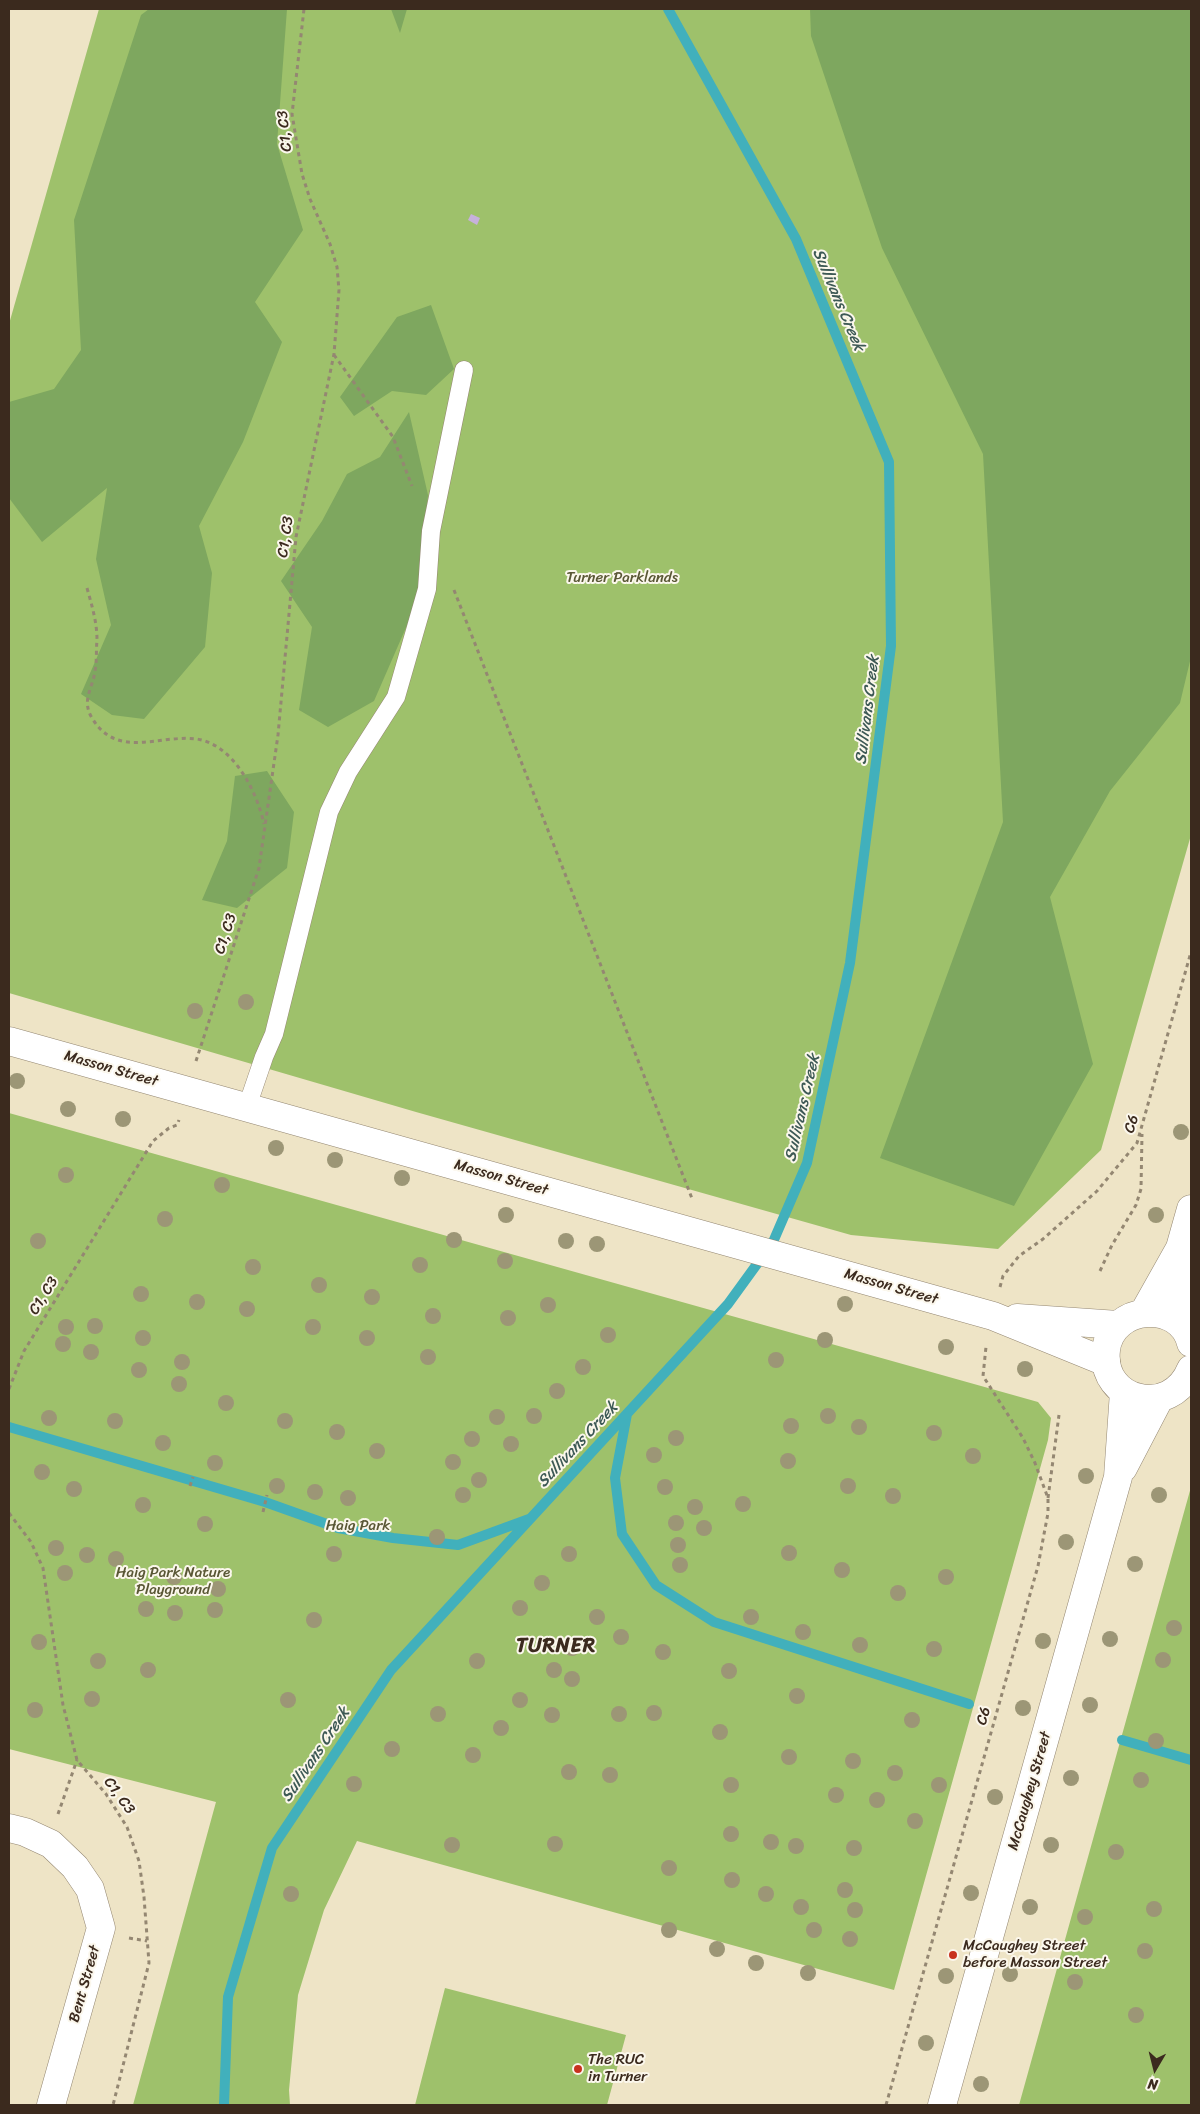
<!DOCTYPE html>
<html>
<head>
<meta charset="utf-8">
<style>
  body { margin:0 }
  #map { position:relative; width:1200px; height:2114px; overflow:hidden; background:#eee4c6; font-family:Sriracha,sans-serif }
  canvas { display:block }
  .frame { position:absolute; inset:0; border:10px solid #3b2a1e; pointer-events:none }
  .north { position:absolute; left:1130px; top:2044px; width:50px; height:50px; -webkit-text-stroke:4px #fbf7ec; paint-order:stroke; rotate:188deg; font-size:14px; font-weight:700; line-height:20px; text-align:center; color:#3b2a1e }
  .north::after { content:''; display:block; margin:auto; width:18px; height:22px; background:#3b2a1e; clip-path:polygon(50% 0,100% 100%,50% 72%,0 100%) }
</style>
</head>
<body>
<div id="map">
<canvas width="1200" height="2114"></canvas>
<div class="frame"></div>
<div class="north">N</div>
</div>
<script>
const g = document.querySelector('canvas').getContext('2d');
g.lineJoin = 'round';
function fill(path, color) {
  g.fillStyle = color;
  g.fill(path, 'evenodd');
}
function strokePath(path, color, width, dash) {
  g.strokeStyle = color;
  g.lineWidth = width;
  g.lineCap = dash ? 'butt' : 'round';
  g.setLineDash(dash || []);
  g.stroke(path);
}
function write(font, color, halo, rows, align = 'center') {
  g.font = font + ' Sriracha,sans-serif';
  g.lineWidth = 4;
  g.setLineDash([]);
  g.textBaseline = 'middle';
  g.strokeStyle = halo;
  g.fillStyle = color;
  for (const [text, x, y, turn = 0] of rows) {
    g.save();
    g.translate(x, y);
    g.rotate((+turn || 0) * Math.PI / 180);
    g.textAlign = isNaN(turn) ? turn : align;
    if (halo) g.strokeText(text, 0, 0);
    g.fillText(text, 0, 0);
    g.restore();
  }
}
const green = new Path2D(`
  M99,9H1191V835L1101,1150L998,1249L851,1235L416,1112L9,993V324Z
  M9,1113L1038,1402L1051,1418L1048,1440L894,1990L357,1841L324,1910L298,1995L289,2090L290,2105H133L216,1802L9,1749Z
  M1191,1487V2105H1019Z
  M445,1988L626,2035L607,2105H415Z`);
const forest = new Path2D(`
  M149,9H287L277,144L303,230L255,302L282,342L243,442L199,526L212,573L205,647L144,719L112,715L81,694L111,625L96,559L107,488L42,542L9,498V402L54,389L81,350L74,220L141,15Z
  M391,9H407L400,33Z
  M810,9H1191V657L1180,703L1110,791L1050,897L1093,1064L1014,1206L880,1158L1003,822L983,454L882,248L811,36Z
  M431,305L454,369L426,395L392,391L354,416L340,397L397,317Z
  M409,412L428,495L418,600L374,701L328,727L299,710L312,627L281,581L322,521L347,474L380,457Z
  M267,771L294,812L287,868L237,908L202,900L227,841L235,776Z`);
const stream = new Path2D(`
  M627,1414L615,1478L622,1534L656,1585L714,1622L969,1704
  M9,1427L265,1502L338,1528L393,1538L458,1545L529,1519
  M1122,1740L1191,1760
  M224,2105L228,1997L272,1848L391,1670L728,1304L773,1242L807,1163L850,963L891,646L889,462L796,239L668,9`);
const building = new Path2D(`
  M471,214L480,218L477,225L468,220Z`);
const path = new Path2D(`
  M334,355L393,437L412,486
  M87,588C92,606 97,622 97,640C96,650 97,661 95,671C93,688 81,700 92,718C117,760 159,734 197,739C234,745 257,792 264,824
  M454,590L693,1201
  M196,1061L259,868L278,735L296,537L334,354L339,290L337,267L330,244L310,199L302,174L292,114L304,9
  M1100,1271L1112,1245L1136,1205L1141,1189L1142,1134
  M1000,1287L1003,1276L1019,1256L1043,1239L1097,1191L1137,1143L1191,952
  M9,1389L24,1351L153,1141L169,1128L177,1125L179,1120
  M190,1486L193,1477
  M1048,1498L1059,1415
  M263,1512L267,1495
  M9,1513L31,1542L43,1568L63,1705L77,1760L106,1794L127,1827L139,1861L144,1897L149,1963L113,2105
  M58,1814L77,1760
  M129,1938L147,1941
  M886,2105L1038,1566L1048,1513V1498L1035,1463L1023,1438L983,1376L986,1347`);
const lane = new Path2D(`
  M247,1107L264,1057L274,1034L329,812L348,772L396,697L427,589L431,531L464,370`);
const street = new Path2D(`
  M9,1041L993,1316L1106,1362
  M1017,1318L1118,1325
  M9,1828L25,1832L51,1844L75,1867L90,1889L101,1928L51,2105`);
const secondary = new Path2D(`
  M1144,1312L1180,1248L1191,1209
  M1179,1323L1180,1252
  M1191,1343C1180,1299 1111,1305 1106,1350C1100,1402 1171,1419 1191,1369
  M1123,1468L1159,1399
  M942,2105L1118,1477L1124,1392`);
const trees = [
  [246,1002],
  [195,1011],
  [17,1081],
  [68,1109],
  [123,1119],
  [1181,1132],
  [276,1148],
  [335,1160],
  [66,1175],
  [402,1178],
  [222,1185],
  [506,1215],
  [1156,1215],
  [165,1219],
  [454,1240],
  [38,1241],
  [566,1241],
  [597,1244],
  [505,1261],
  [420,1265],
  [253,1267],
  [319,1285],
  [141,1294],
  [372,1297],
  [197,1302],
  [845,1304],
  [548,1305],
  [247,1309],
  [433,1316],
  [508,1318],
  [95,1326],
  [66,1327],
  [313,1327],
  [608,1335],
  [143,1338],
  [367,1338],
  [825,1340],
  [63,1344],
  [946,1347],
  [91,1352],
  [428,1357],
  [776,1360],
  [182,1362],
  [583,1367],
  [1025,1369],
  [139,1370],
  [179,1384],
  [557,1391],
  [226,1403],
  [534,1416],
  [828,1416],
  [497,1417],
  [49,1418],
  [115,1421],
  [285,1421],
  [791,1426],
  [859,1427],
  [337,1432],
  [934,1433],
  [676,1438],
  [472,1439],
  [163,1443],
  [511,1444],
  [377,1451],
  [654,1455],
  [973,1456],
  [788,1461],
  [453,1462],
  [215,1463],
  [42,1472],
  [1086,1476],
  [479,1480],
  [277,1486],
  [848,1486],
  [665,1487],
  [74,1489],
  [315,1492],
  [463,1495],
  [1159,1495],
  [893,1496],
  [348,1498],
  [743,1504],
  [143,1505],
  [695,1507],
  [676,1523],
  [205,1524],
  [704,1528],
  [437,1537],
  [1066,1542],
  [678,1545],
  [56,1548],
  [789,1553],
  [334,1554],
  [569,1554],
  [87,1555],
  [116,1559],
  [1135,1564],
  [680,1565],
  [842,1570],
  [65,1573],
  [174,1577],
  [946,1577],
  [542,1583],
  [218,1589],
  [898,1593],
  [520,1608],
  [146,1609],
  [215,1610],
  [175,1613],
  [597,1617],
  [751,1617],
  [314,1620],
  [1174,1628],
  [803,1632],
  [621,1637],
  [1110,1639],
  [1043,1641],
  [39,1642],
  [860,1645],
  [572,1648],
  [934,1649],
  [663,1652],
  [1163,1660],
  [98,1661],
  [477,1661],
  [148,1670],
  [554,1670],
  [729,1671],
  [572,1679],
  [797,1696],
  [92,1699],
  [288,1700],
  [520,1700],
  [1090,1705],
  [1023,1708],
  [35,1710],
  [654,1713],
  [438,1714],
  [619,1714],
  [552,1715],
  [912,1720],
  [501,1728],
  [720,1732],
  [1156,1741],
  [392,1749],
  [473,1755],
  [789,1757],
  [853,1761],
  [569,1772],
  [895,1773],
  [610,1775],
  [1071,1778],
  [1141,1780],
  [354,1784],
  [731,1785],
  [939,1785],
  [836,1795],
  [995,1797],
  [877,1800],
  [915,1821],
  [731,1834],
  [771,1842],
  [555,1844],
  [452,1845],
  [1051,1845],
  [796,1846],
  [854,1848],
  [1116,1852],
  [669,1868],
  [732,1880],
  [845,1890],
  [971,1893],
  [291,1894],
  [766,1894],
  [801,1907],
  [1030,1907],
  [1154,1909],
  [855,1910],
  [1085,1917],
  [669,1930],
  [814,1930],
  [850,1939],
  [717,1949],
  [1145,1951],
  [756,1963],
  [808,1973],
  [1010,1974],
  [946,1976],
  [1075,1982],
  [1136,2015],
  [926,2043],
  [981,2084]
];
const markers = [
  [953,1955,5,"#c8321e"],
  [578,2069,5,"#c8321e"]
];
const streetNames = [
  ["C1, C3",285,131,-96],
  ["C1, C3",286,537,-82],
  ["C1, C3",226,934,-72],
  ["Masson Street",111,1069,16],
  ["C6",1132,1124,-73],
  ["Masson Street",501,1178,16],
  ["Masson Street",891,1287,16],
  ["C1, C3",44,1296,-58],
  ["C6",984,1716,-74],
  ["McCaughey Street",1030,1791,-74],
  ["C1, C3",119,1796,54],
  ["Bent Street",85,1984,-74]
];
const parkNames = [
  ["Turner Parklands",622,578],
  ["Haig Park",358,1526],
  ["Haig Park Nature",173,1573],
  ["Playground",173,1590]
];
const poiNames = [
  ["McCaughey Street",963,1946],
  ["before Masson Street",963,1963],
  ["The RUC",588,2060],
  ["in Turner",588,2077]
];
const waterNames = [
  ["Sullivans Creek",838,300,67],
  ["Sullivans Creek",868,710,-83],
  ["Sullivans Creek",803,1108,-77],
  ["Sullivans Creek",578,1445,-47],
  ["Sullivans Creek",316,1755,-56]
];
const districtNames = [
  ["TURNER",556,1647]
];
fill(green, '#9ec16b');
fill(forest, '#7ea75f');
strokePath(stream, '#41b0bc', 10);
fill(building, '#c6b1db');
strokePath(lane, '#948772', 19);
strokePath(street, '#948772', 29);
strokePath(secondary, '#948772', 29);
strokePath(path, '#948772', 3, [4, 4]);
strokePath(lane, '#fff', 18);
strokePath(street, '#fff', 28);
strokePath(secondary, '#fff', 28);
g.fillStyle = '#9c9676';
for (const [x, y] of trees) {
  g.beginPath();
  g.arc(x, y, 8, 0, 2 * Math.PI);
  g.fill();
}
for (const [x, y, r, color] of markers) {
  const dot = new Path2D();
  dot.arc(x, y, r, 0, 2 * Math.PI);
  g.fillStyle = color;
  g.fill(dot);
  strokePath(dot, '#fbf7ec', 2);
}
write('15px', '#3b2a1e', '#fbf7ec', streetNames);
write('15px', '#595735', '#fbf7ec', parkNames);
write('15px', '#3b2a1e', '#fbf7ec', poiNames, 'left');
write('italic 16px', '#3d5955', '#fbf7ec', waterNames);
g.letterSpacing = '1px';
write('bold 20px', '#3b2a1e', '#fbf7ec', districtNames);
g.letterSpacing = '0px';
</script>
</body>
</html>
